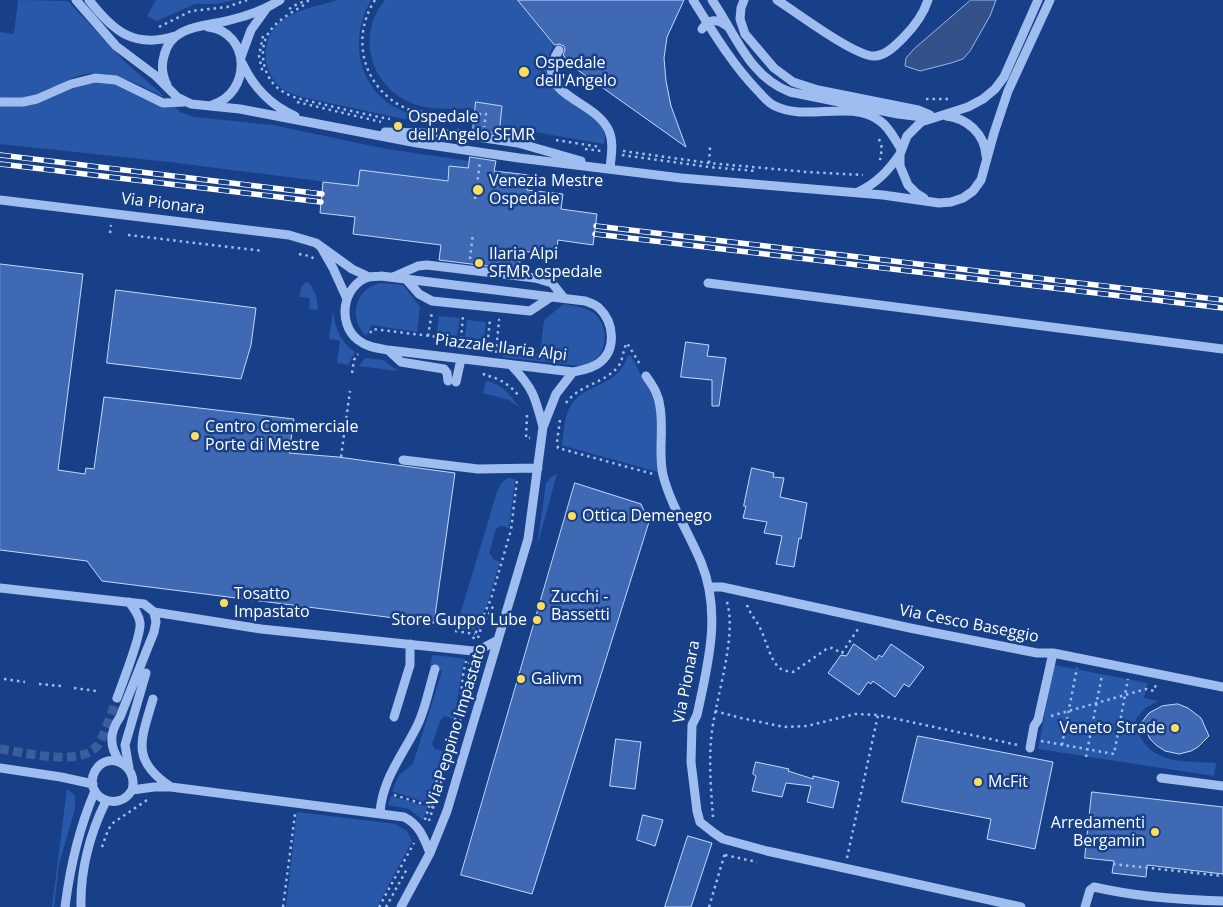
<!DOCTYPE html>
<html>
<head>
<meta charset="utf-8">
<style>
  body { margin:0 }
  canvas { display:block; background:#174089 }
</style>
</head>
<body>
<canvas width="1223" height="907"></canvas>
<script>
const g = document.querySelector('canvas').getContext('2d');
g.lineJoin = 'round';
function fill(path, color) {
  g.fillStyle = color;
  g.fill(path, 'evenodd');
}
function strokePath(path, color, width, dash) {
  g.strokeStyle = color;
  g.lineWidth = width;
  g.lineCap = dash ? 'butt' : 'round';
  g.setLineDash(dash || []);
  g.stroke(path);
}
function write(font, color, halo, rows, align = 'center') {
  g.font = font + ' "Open Sans",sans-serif';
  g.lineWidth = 5;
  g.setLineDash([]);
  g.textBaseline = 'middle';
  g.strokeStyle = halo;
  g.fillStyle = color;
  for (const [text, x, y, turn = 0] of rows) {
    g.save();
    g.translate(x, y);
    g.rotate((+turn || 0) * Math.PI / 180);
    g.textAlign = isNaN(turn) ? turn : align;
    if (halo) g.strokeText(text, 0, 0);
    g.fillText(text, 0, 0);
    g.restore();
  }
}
const green = new Path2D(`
  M18,0L68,1L124,61L164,96H161C138,84 108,68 81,75C67,79 55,88 42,93C28,98 15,98 0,98V32L14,34Z
  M156,0H235L215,4H195L157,21L147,16Z
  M338,0H371C347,42 359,96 408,113C429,120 452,119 473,120V122L403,119L302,97C293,94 282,91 275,82C262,65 262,37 280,22C296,9 318,6 338,0Z
  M385,0H518L554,44C521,110 615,102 604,144L500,126L502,106L477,102L475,109C456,108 432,111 414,104C371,88 355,36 385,0Z
  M92,82L115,83L164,107H175L180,112L194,117L272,125L387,149L469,161L468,168L450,166L447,181L359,186L169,162L0,144V105Z
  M306,282L310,284L316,295L318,310L309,309L310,298L299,297L302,286Z
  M380,283L403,285L420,307L417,332L372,325L366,336C348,317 355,289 380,283Z
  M564,304C573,306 583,307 591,311C606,320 609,344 598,357C593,362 586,364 580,366L502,357L503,350L540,354L544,320Z
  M333,311C335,328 340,342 355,352L348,365L337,363L340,341L329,339Z
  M439,316L460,318L457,336L437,333Z
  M467,320L486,322L484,340L465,337Z
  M628,355L631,356L657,405L658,472L561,445L562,444C564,432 564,419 569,409C583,380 617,391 628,355Z
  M365,358L383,360L398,371L359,366Z
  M486,381C501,383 511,396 519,407L509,400L483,393Z
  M557,474L537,546L546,483L551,477Z
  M508,478L515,479L509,528L501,526L496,529L489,554L492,556L493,559L500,562L487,605L474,630L456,628L497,492L501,483Z
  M435,655L465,659C459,679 459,699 453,719L445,716L441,719L432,744L435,749L443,751L428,803L392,791L399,775L413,764L442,671L430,668L432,656Z
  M1054,665L1147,683L1144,698L1158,701L1145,708L1136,719C1135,726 1137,732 1141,738C1155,765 1191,761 1216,763L1214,776L1038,749Z
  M67,789L75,795V809L59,864L54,907H52Z
  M391,796L427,807L423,820L409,809L388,805Z
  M297,812L395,824L407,831L412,841L410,845L377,907H286Z`);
const water = new Path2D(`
  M971,0H996L990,16L970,51L963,59L951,63L920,71L905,66L906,58L914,49Z`);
const building = new Path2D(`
  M518,0H684L667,37L664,58L666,81L671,106L686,147L572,66L563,55L565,50L564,46L559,44L555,45Z
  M476,102L502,106L499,134L473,130Z
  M470,157L496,161L494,171L529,175L527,190L563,194L561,209L597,214L593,245L558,240L556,255L521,251L519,270L439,260L441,245L353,234L355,217L320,213L323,182L358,186L360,170L448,181L449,166L468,168Z
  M0,264L83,274L58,470L85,474L86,468L94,469L104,397L294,419L289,453L338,457L455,473L434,623L102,581L87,561L0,550Z
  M116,290L256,308L251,345L241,379L107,363Z
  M686,342L709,345L707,356L726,358L719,406H712V380L681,377Z
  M752,468L774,473L773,477L784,478L780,497L807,503L801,539L799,538L794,567L776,564L782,536L764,533L767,522L743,518L746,506H744Z
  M575,483L641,504L649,522L532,894L461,875Z
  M854,644L876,660L879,655L882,657L891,644L924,667L909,687L904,684L895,697L873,681L871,684L868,682L859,695L828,673L841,655L846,656Z
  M1178,704L1188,708L1201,718L1209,736L1198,747L1191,751L1179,754L1165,751L1156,745L1150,739L1142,722L1149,713L1162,706Z
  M918,736L1053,762L1035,849L987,839L991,819L902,802Z
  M616,739L641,742L635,789L610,786Z
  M756,762L789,769L788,771L813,779V776L839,782L833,808L807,802L811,786L786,783L782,797L752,791L756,776L753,774Z
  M1092,792L1223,807V874L1147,865L1146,877L1112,873L1114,861L1085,858Z
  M643,815L663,820L655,846L637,840Z
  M688,836L712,843L691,907H665Z`);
const minorTunnel = new Path2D(`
  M0,749C24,752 81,768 98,745C105,734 112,711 117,698`);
const path = new Path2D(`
  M375,0C350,38 363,88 405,108C419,115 468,114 486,114L484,127
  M304,5C284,17 262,28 263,55C263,67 269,82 279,89C292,99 310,101 326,105C347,110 368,115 390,119
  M289,9L299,3L312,0
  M159,27L191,11L227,7L247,0
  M263,36L259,56L263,74
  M926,99H950
  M297,102L381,122
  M879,139L882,148L880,160
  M556,140L600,147
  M585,149L601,151
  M623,151L709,163L807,172L863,175
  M622,155L709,167L755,171
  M709,163L710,147
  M475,199L480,162
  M110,233L111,225
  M128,235L263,251
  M299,254L310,256L314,259
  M470,259L473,233
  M370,333L373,329L487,343
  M428,336L432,312L433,313
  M461,339L463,316
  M487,350L490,319
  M496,353L499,320H498
  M352,373L354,360L358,354
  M484,373V375C499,378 509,384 519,396
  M566,403C579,385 602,384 617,368C624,360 622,351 627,343L641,366
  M527,415L526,438H530
  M560,420L557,442L558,448L653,474
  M341,457L350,391
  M747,605C750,614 757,621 761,630C766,640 771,663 781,669C784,671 789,671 793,672L828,648H832L842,653L858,629
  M455,631L475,634
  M478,638L481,628L495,603
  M473,639L491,599L511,530L517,480
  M4,679L25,682
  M39,684L61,686
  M74,688L96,691
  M715,711L741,718L784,727L807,726L855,714L878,715
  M1051,716L1146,689L1154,691L1156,684
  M1041,741L1114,754L1128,679
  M1062,745L1077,668
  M1086,757L1102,675
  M394,795L433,807
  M713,817C711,792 709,765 711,740C714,701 739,635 726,599
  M425,820L460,703L463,675L466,661
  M429,821L464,708L467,674L470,662
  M102,847L108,830L113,823L147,800
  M725,855L757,862
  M847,858L878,715L1018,745
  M1113,864L1223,876
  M283,907L295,814
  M379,907L414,843
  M386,907L408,867
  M709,907L725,853`);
const minor = new Path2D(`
  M76,0L116,46L156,76L177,97L191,104L240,109L417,143L519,158L681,178L883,195L939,203L951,202L963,198L973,191L981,180L994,133L1008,91L1050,0
  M89,0C113,31 134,49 175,36
  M693,0C713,32 732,64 758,91C763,96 768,103 775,106C808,122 850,99 880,121C890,128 895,140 901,149
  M712,0C735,33 749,77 790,92L898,114L930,118
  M744,0L741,8L740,19L745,34L774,68L793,82L818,90L918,110L930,115
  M777,0C796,12 854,56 874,56C885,56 895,46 903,38C914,27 923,16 928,0
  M208,27C251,32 252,93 212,105
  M702,29C709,19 717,18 727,26
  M559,50C530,96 595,98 609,131C614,143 611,156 610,169
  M241,57L251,30L266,9
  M242,63C254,88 270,105 295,116
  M167,85C162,75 161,66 164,56C171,23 209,27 234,19C250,15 266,9 280,0
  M0,102H23L37,99L71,84L95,78L116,80L163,103L184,102
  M946,116C967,118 985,134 986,156
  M385,132L458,134L518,143L581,161
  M858,192C877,183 888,171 900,154
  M924,198L916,193L908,185L900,166V154L907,136L921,122L968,107L983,99L995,89L1004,77L1038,0
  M0,200L289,235L316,243L352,269L369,277
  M321,247L333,268L347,299
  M381,276L585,301C590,303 595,304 599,308C614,322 617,350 599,363C591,369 582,370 573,372L388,350C377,348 367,347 358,340C337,324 342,285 369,277C372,276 377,277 381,276Z
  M393,277L418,266L427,265L535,278L552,283L564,298
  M406,279L419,294L432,301L530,311L551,297
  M708,283L1223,349
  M388,350L401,362L444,369L447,373L448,381
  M511,365C533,388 535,396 543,427
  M646,376C653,386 659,395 660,407C664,429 658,453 663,475C671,506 689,533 701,562C722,613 708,664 697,715L692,725L691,762L697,811L700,822L714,833L723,839L767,851L1021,907
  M456,382L461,359
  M403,460L478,469L538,468
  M710,587H722L910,628L1037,653H1053L1223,687
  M0,588L144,604L154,612L156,622L154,632L120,717C109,733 109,746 120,762
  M154,612L261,629L473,651L479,650L498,640
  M117,698C122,684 142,634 140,623C139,615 134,608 129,602
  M153,699C141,740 130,760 171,787
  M394,717L410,665V644
  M1030,748L1034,726L1038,720L1053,653
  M0,768L61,777L93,784
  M129,768L125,745L146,673
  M1161,778L1223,786
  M132,790C139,765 108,749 95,771C82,795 117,815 132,790L154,787H171L404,817C419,824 424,838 430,853
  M380,813C382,780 402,756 416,728C425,712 429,688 435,669
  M65,907C70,867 79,828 95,791
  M81,907C80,871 90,833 106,801
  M401,907L430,853L447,811L528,539L543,427L556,394L573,372
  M1085,907L1090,890L1094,887C1137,897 1179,900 1223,901`);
const rail = new Path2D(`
  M0,155L322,194
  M0,164L321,202
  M596,226L1223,300
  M595,234L1223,308`);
const markers = [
  [524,72,6,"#ffdd5c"],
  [398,126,5,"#ffdd5c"],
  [478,190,6,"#ffdd5c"],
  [479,263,5,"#ffdd5c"],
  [195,436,5,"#ffdd5c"],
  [572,516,5,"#ffdd5c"],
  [224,603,5,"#ffdd5c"],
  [541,606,5,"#ffdd5c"],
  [537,620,5,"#ffdd5c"],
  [521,679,5,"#ffdd5c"],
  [1175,728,5,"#ffdd5c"],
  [978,782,5,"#ffdd5c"],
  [1155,832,5,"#ffdd5c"]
];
const poiNames = [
  ["Ospedale",535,63],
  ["dell'Angelo",535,81],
  ["Ospedale",408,117],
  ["dell'Angelo SFMR",408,135],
  ["Venezia Mestre",489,181],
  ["Ospedale",489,199],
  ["Ilaria Alpi",489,254],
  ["SFMR ospedale",489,272],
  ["Centro Commerciale",205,427],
  ["Porte di Mestre",205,445],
  ["Ottica Demenego",582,516],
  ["Tosatto",234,594],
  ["Impastato",234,612],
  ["Zucchi -",551,597],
  ["Bassetti",551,615],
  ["Store Guppo Lube",527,620,"right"],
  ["Galivm",531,679],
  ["Veneto Strade",1165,728,"right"],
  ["McFit",988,782],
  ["Arredamenti",1145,823,"right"],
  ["Bergamin",1145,841,"right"]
];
const streetNames = [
  ["Via Pionara",163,204,7],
  ["Piazzale Ilaria Alpi",501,348,7],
  ["Via Cesco Baseggio",969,624,11],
  ["Via Pionara",687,682,-79],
  ["Via Peppino Impastato",457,725,-73]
];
fill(green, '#2958a8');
fill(water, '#345289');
strokePath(water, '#91b6f1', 1);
fill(building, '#3f69b2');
strokePath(building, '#c5d9fa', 1);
strokePath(minorTunnel, '#3a5d9b', 9, [9, 4.5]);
strokePath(path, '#9fbdee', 2.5, [2.5, 4]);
strokePath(minor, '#9fbdee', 9);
strokePath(rail, '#fff', 5.5);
strokePath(rail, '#174089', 4, [11]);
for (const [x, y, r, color] of markers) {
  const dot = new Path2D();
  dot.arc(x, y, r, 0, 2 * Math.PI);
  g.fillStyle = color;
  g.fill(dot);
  strokePath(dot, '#174089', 2);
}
write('16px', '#fff', '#174089', poiNames, 'left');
write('16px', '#fff', '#174089', streetNames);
</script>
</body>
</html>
